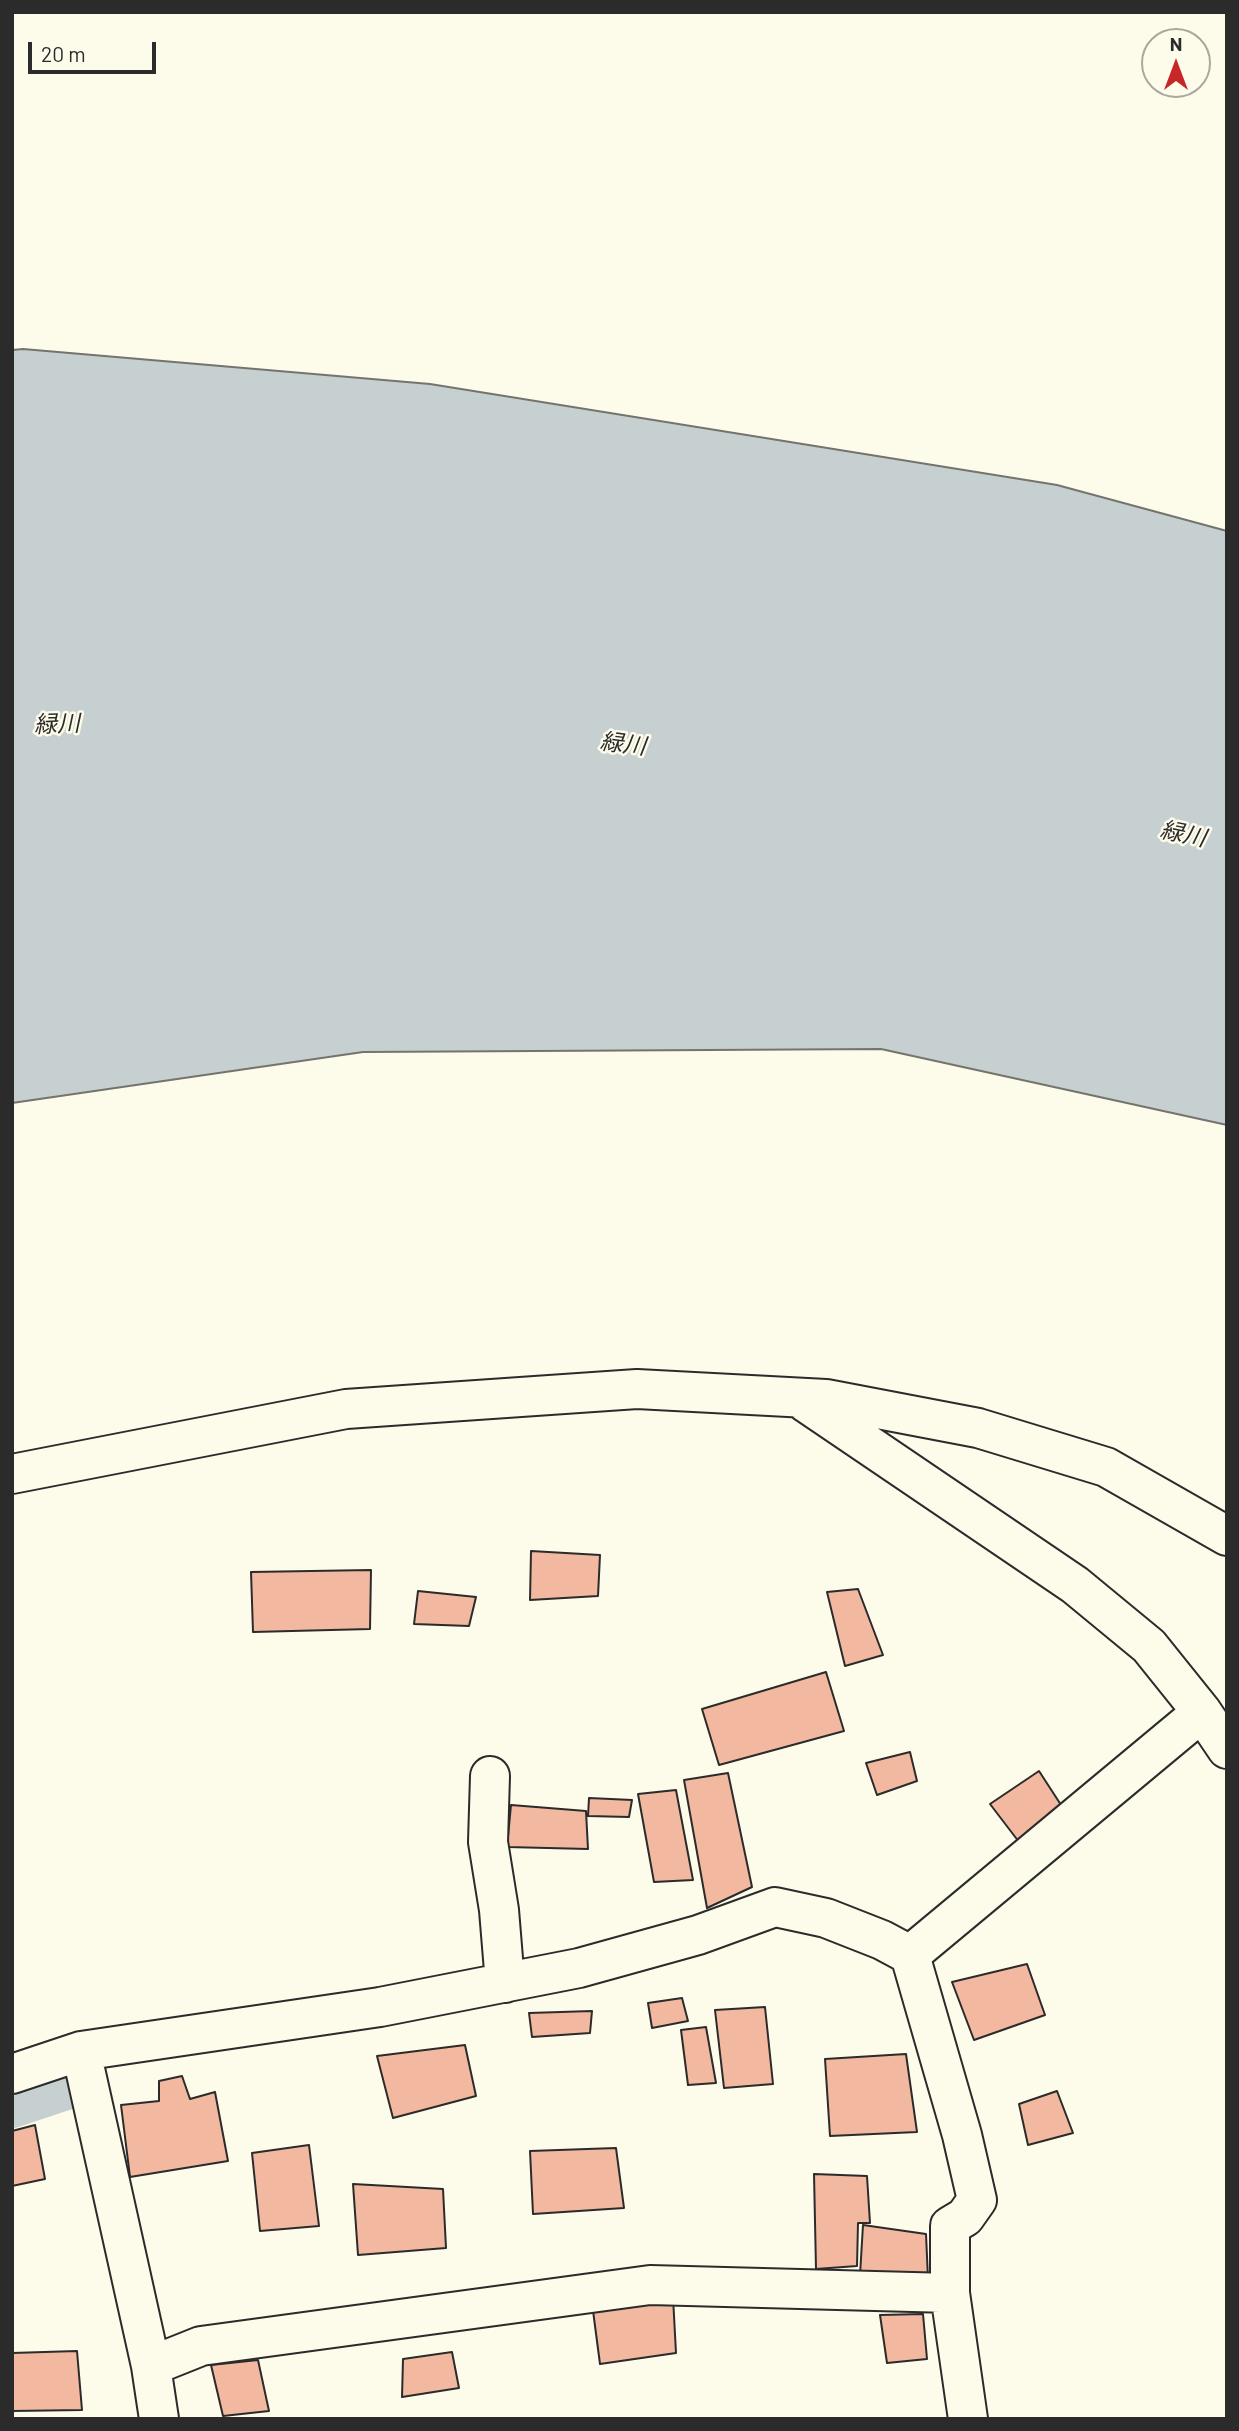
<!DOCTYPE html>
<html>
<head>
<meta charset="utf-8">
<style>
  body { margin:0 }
  #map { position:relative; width:1239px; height:2431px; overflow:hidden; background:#fdfbea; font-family:Barlow,sans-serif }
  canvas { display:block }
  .frame { position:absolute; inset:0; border:14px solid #2b2b2b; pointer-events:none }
  .north { position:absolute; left:1141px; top:28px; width:70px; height:70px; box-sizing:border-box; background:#fdfbea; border:2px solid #a9a89e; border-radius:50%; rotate:0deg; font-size:19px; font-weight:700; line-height:28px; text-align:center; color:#2b2b2b }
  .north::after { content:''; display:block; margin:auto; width:24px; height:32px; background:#c62828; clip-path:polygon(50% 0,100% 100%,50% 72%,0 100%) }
  .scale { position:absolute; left:28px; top:42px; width:128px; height:32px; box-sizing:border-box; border:4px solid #2b2b2b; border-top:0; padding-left:9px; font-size:21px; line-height:24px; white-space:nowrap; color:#2b2b2b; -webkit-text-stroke:5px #fdfbea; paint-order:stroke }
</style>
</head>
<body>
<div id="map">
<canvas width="1239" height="2431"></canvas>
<div class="frame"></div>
<div class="north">N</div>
<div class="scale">20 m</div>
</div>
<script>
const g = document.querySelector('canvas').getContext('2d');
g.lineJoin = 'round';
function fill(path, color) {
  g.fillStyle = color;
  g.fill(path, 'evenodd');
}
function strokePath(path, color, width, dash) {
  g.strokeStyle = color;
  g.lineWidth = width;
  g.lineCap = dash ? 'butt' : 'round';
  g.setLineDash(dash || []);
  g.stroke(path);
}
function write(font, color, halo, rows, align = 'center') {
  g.font = font + ' Barlow,"Noto Sans JP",sans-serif';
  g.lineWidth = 5;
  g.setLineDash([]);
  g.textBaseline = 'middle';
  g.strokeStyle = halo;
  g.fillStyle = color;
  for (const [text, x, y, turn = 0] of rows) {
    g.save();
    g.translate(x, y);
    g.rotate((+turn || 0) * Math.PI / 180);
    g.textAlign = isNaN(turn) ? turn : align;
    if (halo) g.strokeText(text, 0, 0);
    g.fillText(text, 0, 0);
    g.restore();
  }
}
const water = new Path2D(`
  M23,349L430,384L1057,485L1227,531V1125L881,1049L363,1052L12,1103V350Z`);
const canal = new Path2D(`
  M12,2105L75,2084`);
const building = new Path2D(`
  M531,1551L600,1555L598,1596L530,1600Z
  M371,1570L370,1629L253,1632L251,1572Z
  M858,1589L883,1655L845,1666L827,1592Z
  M418,1591L476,1597L469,1626L414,1624Z
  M826,1672L844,1731L719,1765L702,1709Z
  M910,1752L917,1781L877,1795L866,1763Z
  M1039,1771L1063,1808L1019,1842L990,1804Z
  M728,1773L752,1887L707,1908L684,1780Z
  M676,1790L693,1880L654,1882L638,1794Z
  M589,1798L632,1800L629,1817L588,1816Z
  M511,1805L586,1811L588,1849L507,1847Z
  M1027,1964L1045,2015L974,2040L952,1982Z
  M682,1998L688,2021L652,2028L648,2003Z
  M765,2007L773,2084L724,2088L715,2010Z
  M592,2011L590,2033L532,2037L529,2013Z
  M706,2027L716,2083L688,2085L681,2030Z
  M465,2045L476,2096L393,2118L377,2056Z
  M906,2054L917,2132L830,2136L825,2059Z
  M182,2076L190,2099L215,2092L228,2161L130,2177L121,2105L159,2101V2081Z
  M1057,2091L1073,2133L1028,2145L1019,2104Z
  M35,2125L45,2179L12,2186V2131Z
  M309,2145L319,2226L260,2231L252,2153Z
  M616,2148L624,2208L533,2214L530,2151Z
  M814,2174L867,2176L870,2223H858L857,2266L816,2269Z
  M353,2184L443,2189L446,2248L358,2255Z
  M863,2225L926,2234L928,2279L860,2275Z
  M673,2297L676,2353L600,2364L592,2303Z
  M923,2314L927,2359L887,2363L880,2315Z
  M77,2351L82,2410L12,2411V2353Z
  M452,2352L459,2388L402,2397L403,2359Z
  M258,2360L269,2411L223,2416L211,2365Z`);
const minor = new Path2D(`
  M805,1402L1075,1585L1149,1646L1202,1712L1227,1749
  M12,1474L346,1409L637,1389L826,1399L978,1428L1106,1467L1227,1536
  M490,1776L488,1842L499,1910L505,1983
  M910,1955L1202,1712
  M81,2051L151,2366L159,2419
  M12,2074L81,2051L380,2007L579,1968L698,1935L775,1907L826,1918L882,1940L910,1955L962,2135L977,2200L965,2217L950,2226V2293L968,2419
  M151,2366L201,2346L650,2285L950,2293`);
const waterNames = [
  ["緑川",57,724,-2],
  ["緑川",623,744,7],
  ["緑川",1183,834,12]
];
fill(water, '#c7d0d0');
strokePath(water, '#74746e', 2);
strokePath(canal, '#c7d0d0', 46);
fill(building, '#f2b8a0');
strokePath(building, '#2b2b2b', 2);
strokePath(minor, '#2b2b2b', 42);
strokePath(minor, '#fdfbea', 38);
write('italic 23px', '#2b2b2b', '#fdfbea', waterNames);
</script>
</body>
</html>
